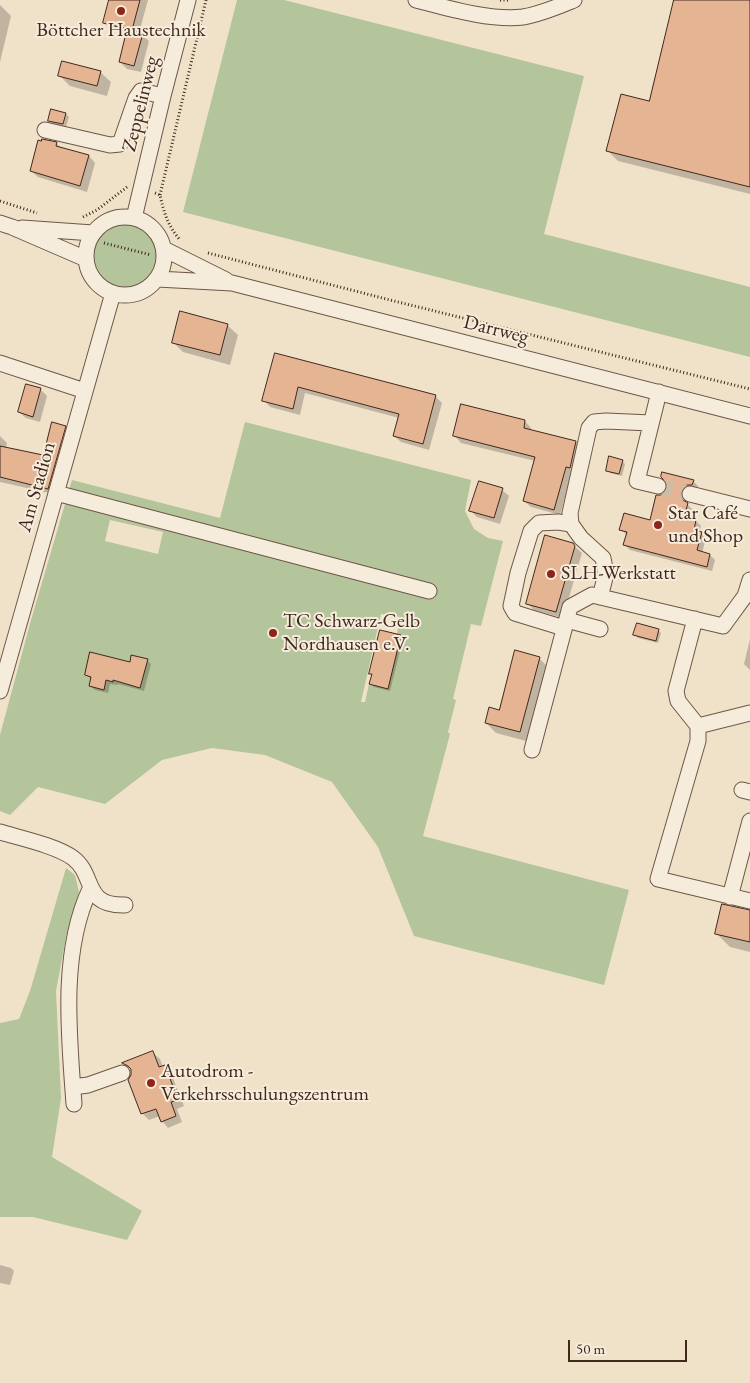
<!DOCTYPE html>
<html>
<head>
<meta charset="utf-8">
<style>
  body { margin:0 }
  #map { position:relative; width:750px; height:1383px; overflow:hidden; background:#f0e2c9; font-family:"EB Garamond",serif }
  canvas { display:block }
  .scale { position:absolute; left:568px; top:1340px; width:119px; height:22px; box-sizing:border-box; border:2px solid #42271c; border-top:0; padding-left:6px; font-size:15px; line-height:18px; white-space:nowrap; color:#42271c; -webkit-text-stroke:4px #f5ecdc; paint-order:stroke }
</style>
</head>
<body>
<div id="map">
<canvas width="750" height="1383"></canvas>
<div class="scale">50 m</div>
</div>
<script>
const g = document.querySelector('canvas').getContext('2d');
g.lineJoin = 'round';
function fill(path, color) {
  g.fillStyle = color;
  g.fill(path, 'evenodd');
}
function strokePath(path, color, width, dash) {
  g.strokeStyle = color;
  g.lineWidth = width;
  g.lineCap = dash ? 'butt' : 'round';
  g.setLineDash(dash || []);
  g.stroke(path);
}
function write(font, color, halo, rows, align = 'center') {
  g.font = font + ' "EB Garamond",serif';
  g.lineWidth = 4;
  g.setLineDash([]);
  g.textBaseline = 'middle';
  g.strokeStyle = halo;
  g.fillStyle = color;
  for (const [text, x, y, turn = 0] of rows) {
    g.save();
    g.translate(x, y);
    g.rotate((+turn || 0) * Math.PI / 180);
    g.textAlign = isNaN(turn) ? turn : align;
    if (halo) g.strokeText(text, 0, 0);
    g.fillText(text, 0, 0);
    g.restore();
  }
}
const green = new Path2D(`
  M237,0H284L584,76L544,234L750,287V357L183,212Z
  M93 256a33 33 0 1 1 66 0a33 33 0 1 1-66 0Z
  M245,422L471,480L465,511L474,529L488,538L503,541L481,626L471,624L453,699L456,700L448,732L450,734L423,836L629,890L604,985L414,936L378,847L332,782L265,755L212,748L162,760L105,804L38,787L10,815L0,811V735L31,620L72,480L220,518ZM110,520L163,532L158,554L105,541ZM381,614L400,617L397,634L401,635L387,688L369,684L365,702H361Z
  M66,868L75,875L79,892L66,937L56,991L61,1098L52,1157L142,1211L127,1240L33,1217H0V1023L19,1019L30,991Z`);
const shadow = new Path2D(`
  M110,0H148L139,33L149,41L141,72L127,69L120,62L128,33L112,29L105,22Z
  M675,0H750V194L618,161L608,151L650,102Z
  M0,5L11,16L0,62Z
  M100,72L111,82L107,96L70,86L60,76Z
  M66,114L69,117L66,127L52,124L49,121Z
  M43,140L57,144L62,148L89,156L95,163L87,192L38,177L31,171Z
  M227,325L238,335L230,365L183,352L173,342Z
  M276,354L435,396L442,403L429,450L401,442L394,436L399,418L305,393L300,415L270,407L264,400Z
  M41,390L47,396L40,422L26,418L19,412Z
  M525,421L531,428V431L576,442L583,449L572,473L560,515L531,507L524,501L535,461L461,443L455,436Z
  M65,427L72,433L54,494L0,482V436L7,443L6,448L44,457Z
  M622,461L625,464L622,476L610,473L607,470Z
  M693,481L698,486L697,489L688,493L685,502L692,509L689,520L696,521L701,526L699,533L706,538L702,553L710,555L715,560L712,571L630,550L625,545L627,535L621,530L651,522L662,496Z
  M502,490L509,496L500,524L477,517L471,511Z
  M572,544L582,553L563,618L534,610L527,603Z
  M658,630L661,633L658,643L638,638L635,635Z
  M400,636L403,639L390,691L374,687L371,684L373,675L371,673Z
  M750,639V670L744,664Z
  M539,658L549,668L530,742L496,733L486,723L500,712Z
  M147,660L151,664L144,691L118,684L117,685L110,684L108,693L95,690L90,686L92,679L86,675Z
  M750,912V952L730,947L716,933Z
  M153,1053L160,1059L163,1067L165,1066L171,1073L184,1106L177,1109L182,1122L168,1128L162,1121L160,1116L149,1120L143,1114L130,1080L132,1076V1070L124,1064Z
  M0,1265L11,1268L14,1271L10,1285L0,1283Z`);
const building = new Path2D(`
  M109,0H140L132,30L143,33L134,66L119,62L127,29L103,23Z
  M674,0H750V187L606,151L621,94L649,101Z
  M62,61L101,71L97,86L58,76Z
  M51,109L66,113L63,124L48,121Z
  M42,139L57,142L56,146L89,155L80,186L30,171L38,140L41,141Z
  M180,311L228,324L220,355L172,343Z
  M275,353L436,395L423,444L393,436L399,414L298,387L293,409L262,401Z
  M26,384L41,388L33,417L18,412Z
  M461,404L525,420L524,428L576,441L570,468L566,467L554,510L523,501L535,457L453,436Z
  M52,422L66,426L48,489L0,477V446L43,455Z
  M609,456L623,460L619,474L606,471Z
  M662,472L694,480L692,485H687L683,488L681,496L683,500L688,503L684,517L696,520L694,530L702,532L697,550L710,554L707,567L623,545L627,532L619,530L624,513L650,520L656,495H661L667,489V483L661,477Z
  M479,481L503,488L494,518L469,511Z
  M545,535L573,543L575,546L556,612L526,604Z
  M637,623L659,629L656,641L633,635Z
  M380,630L401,635L388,689L369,684L372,674H369Z
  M515,650L540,657L520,732L485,723L489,707L499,710Z
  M90,652L130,662L131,655L148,659L140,688L113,680V682L106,680L104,690L89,686L91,677L85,675Z
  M722,904L750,910V942L715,934Z
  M153,1051L159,1067L165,1065L178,1100L171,1102L176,1116L161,1122L156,1109L141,1114L128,1080L131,1075V1069L128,1066L122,1063Z`);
const minorTunnel = new Path2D(`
  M658,486L690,494`);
const path = new Path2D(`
  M500,0H508
  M155,193L160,195C164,213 168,226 180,240
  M160,195L206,0
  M0,201L37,213
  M83,217L97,210L127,187
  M104,243L151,255
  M208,253L390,300L750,389`);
const minor = new Path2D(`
  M416,0C447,8 491,21 523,17C541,14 557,7 574,0
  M45,130L110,145L120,144L136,98L141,91L163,96
  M86 256a39 39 0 1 1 78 0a39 39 0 1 1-78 0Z
  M134,218L163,96L188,0
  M0,223L12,227L86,259
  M22,228L93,233
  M164,249L226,280
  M157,279L232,283L750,416
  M0,363L85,391
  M658,486L637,481L659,392
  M56,493L429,591
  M690,494L750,509
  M600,597L606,574L603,558L581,538L571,524L570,513L589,428L594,422L606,421L651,423
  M695,619L676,691L678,701L698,726V741L658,879L750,901
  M567,620L600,629
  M564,628L515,613L511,606L518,573L531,531L539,523L558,522L571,524
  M0,691L113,293
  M698,726L750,713
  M532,750L570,607L592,595L723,626L745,596L750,580
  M742,790L750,792
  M0,832C20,838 57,846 73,858C96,875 82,906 125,905
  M730,897L750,821
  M73,1087L88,1085L122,1073
  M74,1104C69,1035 60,953 90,889`);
const markers = [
  [121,11,5,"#8f2418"],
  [658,525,5,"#8f2418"],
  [551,574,5,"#8f2418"],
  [273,633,5,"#8f2418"],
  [151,1083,5,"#8f2418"]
];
const poiNames = [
  ["Böttcher Haustechnik",121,31,"center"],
  ["Star Café",668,514],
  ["und Shop",668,537],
  ["SLH-Werkstatt",561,574],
  ["TC Schwarz-Gelb",283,622],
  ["Nordhausen e.V.",283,645],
  ["Autodrom -",161,1072],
  ["Verkehrsschulungszentrum",161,1095]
];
const streetNames = [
  ["Zeppelinweg",141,104,-76],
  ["Darrweg",496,330,14],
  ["Am Stadion",37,487,-74]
];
fill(green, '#b4c49b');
fill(shadow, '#0003');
fill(building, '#e5b493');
strokePath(building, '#42271c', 1);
strokePath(minorTunnel, '#cdbda6', 15, [15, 8]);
strokePath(minor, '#6e5647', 17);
strokePath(path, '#42271c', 3, [1, 2.5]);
strokePath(minor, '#f5ecdc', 15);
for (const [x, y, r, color] of markers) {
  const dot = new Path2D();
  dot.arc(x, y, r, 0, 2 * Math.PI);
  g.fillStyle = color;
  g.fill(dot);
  strokePath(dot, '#f5ecdc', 2);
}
write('20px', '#42271c', '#f5ecdc', poiNames, 'left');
write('20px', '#42271c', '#f5ecdc', streetNames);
</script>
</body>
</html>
